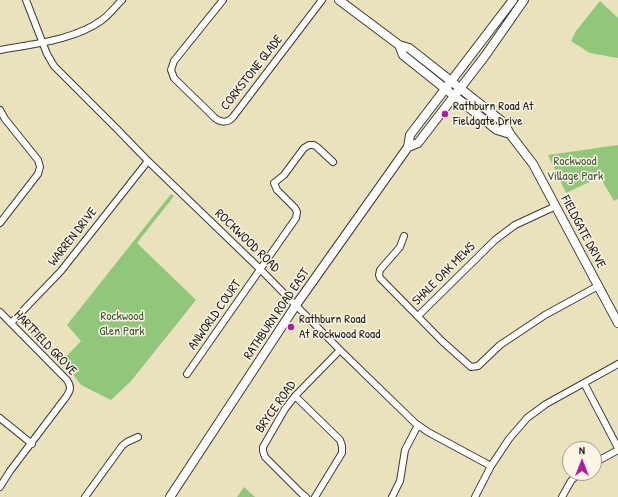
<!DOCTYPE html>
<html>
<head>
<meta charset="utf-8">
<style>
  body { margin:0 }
  #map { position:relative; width:618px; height:497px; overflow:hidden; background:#eae1bd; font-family:"Patrick Hand",sans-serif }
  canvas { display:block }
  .north { position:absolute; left:562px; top:441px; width:40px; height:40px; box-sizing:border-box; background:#fcf5e5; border:1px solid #a29e95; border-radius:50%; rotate:0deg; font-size:11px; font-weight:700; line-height:16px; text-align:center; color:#1c1c1c }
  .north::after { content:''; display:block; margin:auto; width:14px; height:18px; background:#b5179e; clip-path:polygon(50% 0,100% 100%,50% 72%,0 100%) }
</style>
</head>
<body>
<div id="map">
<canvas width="618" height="497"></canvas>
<div class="north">N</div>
</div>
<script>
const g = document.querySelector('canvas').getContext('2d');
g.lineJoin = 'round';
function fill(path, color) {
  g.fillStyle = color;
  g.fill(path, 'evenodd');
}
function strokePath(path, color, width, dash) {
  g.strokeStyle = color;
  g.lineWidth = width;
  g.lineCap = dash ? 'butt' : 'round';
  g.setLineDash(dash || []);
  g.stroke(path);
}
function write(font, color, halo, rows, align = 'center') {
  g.font = font + ' "Patrick Hand",sans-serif';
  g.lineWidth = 3;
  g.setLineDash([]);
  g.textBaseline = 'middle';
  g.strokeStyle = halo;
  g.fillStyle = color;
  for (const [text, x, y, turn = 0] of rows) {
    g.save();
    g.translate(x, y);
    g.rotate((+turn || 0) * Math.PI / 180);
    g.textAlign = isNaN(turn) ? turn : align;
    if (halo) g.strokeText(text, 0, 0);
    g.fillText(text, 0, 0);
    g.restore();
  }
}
const green = new Path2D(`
  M600,1L618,18V58L590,53L571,41L576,31Z
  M618,145V199L614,201L600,177L566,193L548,155Z
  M171,194L174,196L137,243L196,300L131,381L111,400L81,385L75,377L61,362L81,341L67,325Z
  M244,487L255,497H237Z`);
const street = new Path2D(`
  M26,0L47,54L54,66L117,129L148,161L260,269L340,350L415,423L428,432L491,466
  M223,0L174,61L171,70L174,78L215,118C221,123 228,123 233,117L322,0
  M0,50C33,44 75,40 102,20C110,14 115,7 122,0
  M0,110L5,119L38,160L40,167L38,174L0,223
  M404,236L400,247L380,270L379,275L380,278L443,342L471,367L478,366L500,345L545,315L598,286
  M0,312L67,380C72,387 70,391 66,397L10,471L0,487
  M418,316L495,240L515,225L556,206
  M11,323L61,271L148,161
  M187,374L296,218L297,212L295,208L277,190L274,183L284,175L304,148L309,145H314L317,147L333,162
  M584,383L618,448
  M295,396L340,440L342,446V453L315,497
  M0,418L32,444
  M594,463L618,450
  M85,497L122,446L127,442L138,437
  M306,497L301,493L265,457L263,451V447L285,409L295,396L340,350
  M392,497L400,481L405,450L418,425
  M475,497L491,466L509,439L527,418L546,404L618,364
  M562,497L571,481L579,473`);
const secondary = new Path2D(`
  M339,0L399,45L409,48L504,123L510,134L533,164L618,323
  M399,45L403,55L497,130L510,134
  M408,147L418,143L485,56L524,0
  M170,497L296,305L408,147L410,135L513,0`);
const markers = [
  [445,114,4,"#b5179e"],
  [291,327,4,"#b5179e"]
];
const streetNames = [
  ["CORKSTONE GLADE",252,73,-52],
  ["FIELDGATE DRIVE",583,232,62],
  ["WARREN DRIVE",73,237,-52],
  ["ROCKWOOD ROAD",247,241,44],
  ["SHALE OAK MEWS",444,274,-45],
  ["RATHBURN ROAD EAST",277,314,-56],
  ["ANWORLD COURT",215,315,-55],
  ["HARTFIELD GROVE",45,343,46],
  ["BRYCE ROAD",276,407,-55]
];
const poiNames = [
  ["Rathburn Road At",453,107],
  ["Fieldgate Drive",453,122],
  ["Rathburn Road",299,320],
  ["At Rockwood Road",299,335]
];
const parkNames = [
  ["Rockwood",575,162],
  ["Village Park",575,177],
  ["Rockwood",122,317],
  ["Glen Park",122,332]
];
fill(green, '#90c77a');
strokePath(street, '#3b3a34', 8);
strokePath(secondary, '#3b3a34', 10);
strokePath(street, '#fff', 6);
strokePath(secondary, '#fff', 8);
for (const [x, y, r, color] of markers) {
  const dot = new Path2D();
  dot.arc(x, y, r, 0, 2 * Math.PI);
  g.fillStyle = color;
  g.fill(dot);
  strokePath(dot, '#fcf5e5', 1.5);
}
write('13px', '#1c1c1c', '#fcf5e5', streetNames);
write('13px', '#1c1c1c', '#fcf5e5', poiNames, 'left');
write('13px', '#45583d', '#fcf5e5', parkNames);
</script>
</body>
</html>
